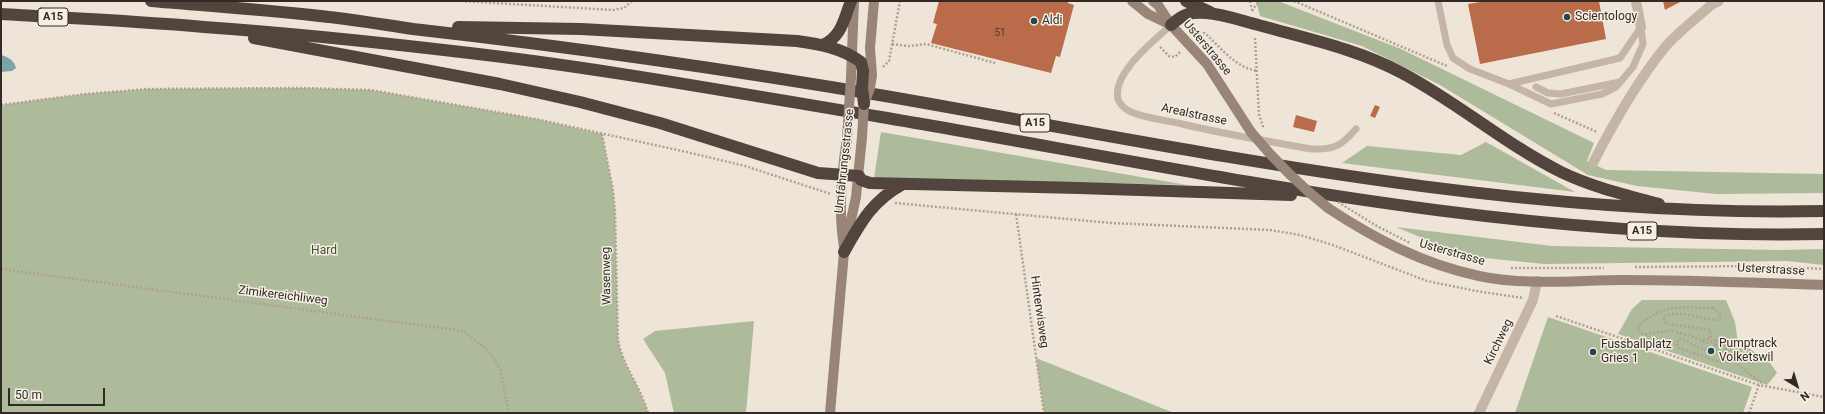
<!DOCTYPE html>
<html>
<head>
<meta charset="utf-8">
<style>
  body { margin:0 }
  #map { position:relative; width:1825px; height:414px; overflow:hidden; background:#eee5d8; font-family:Roboto,sans-serif }
  canvas { display:block }
  .frame { position:absolute; inset:0; border:2px solid #312a26; pointer-events:none }
  .north { position:absolute; left:1777px; top:366px; width:40px; height:40px; -webkit-text-stroke:3px #f6efe4; paint-order:stroke; rotate:142deg; font-size:11px; font-weight:700; line-height:16px; text-align:center; color:#312a26 }
  .north::after { content:''; display:block; margin:auto; width:14px; height:18px; background:#312a26; clip-path:polygon(50% 0,100% 100%,50% 72%,0 100%) }
  .scale { position:absolute; left:8px; top:388px; width:97px; height:18px; box-sizing:border-box; border:2px solid #312a26; border-top:0; padding-left:5px; font-size:12px; line-height:14px; white-space:nowrap; color:#312a26; -webkit-text-stroke:3px #f6efe4; paint-order:stroke }
</style>
</head>
<body>
<div id="map">
<canvas width="1825" height="414"></canvas>
<div class="frame"></div>
<div class="north">N</div>
<div class="scale">50 m</div>
</div>
<script>
const g = document.querySelector('canvas').getContext('2d');
g.lineJoin = 'round';
function fill(path, color) {
  g.fillStyle = color;
  g.fill(path, 'evenodd');
}
function strokePath(path, color, width, dash) {
  g.strokeStyle = color;
  g.lineWidth = width;
  g.lineCap = dash ? 'butt' : 'round';
  g.setLineDash(dash || []);
  g.stroke(path);
}
function write(font, color, halo, rows, align = 'center') {
  g.font = font + ' Roboto,sans-serif';
  g.lineWidth = 3;
  g.setLineDash([]);
  g.textBaseline = 'middle';
  g.strokeStyle = halo;
  g.fillStyle = color;
  for (const [text, x, y, turn = 0] of rows) {
    g.save();
    g.translate(x, y);
    g.rotate((+turn || 0) * Math.PI / 180);
    g.textAlign = isNaN(turn) ? turn : align;
    if (halo) g.strokeText(text, 0, 0);
    g.fillText(text, 0, 0);
    g.restore();
  }
}
const green = new Path2D(`
  M1256,1H1278L1401,49L1594,143L1587,161L1606,170L1824,174V193L1716,194L1637,186L1588,175L1440,85L1362,46L1260,16Z
  M147,89L301,88L371,90L536,119L602,134L613,190L615,212L618,340C623,367 641,387 648,413H1V105L85,94Z
  M881,132L1187,185L874,178Z
  M1486,142L1575,192L1342,163L1367,146L1461,155Z
  M1396,227L1552,246L1780,250L1824,249V265L1787,261L1544,264L1465,256Z
  M1642,300H1726L1735,322L1738,342L1768,360L1777,373L1767,385L1618,334L1632,309Z
  M1548,317L1752,387L1743,413H1515Z
  M754,321L746,413H674L665,373L643,339L655,331Z
  M1036,358L1174,413H1044Z`);
const water = new Path2D(`
  M1,55C8,57 14,60 16,68L12,71L1,72Z`);
const building = new Path2D(`
  M939,1H1068V3L1074,5L1060,57L1056,56L1051,73L931,43L937,24L933,23Z
  M1486,1H1599L1606,39L1480,64L1468,4Z
  M1663,1H1682L1665,10Z
  M1375,105L1380,107L1375,118L1370,116Z
  M1296,115L1317,121L1314,132L1293,127Z`);
const path = new Path2D(`
  M461,1L613,10L624,8L632,1
  M1250,1L1252,10
  M1294,1L1447,66
  M1252,11L1259,1
  M1196,37L1204,33L1206,34C1221,48 1235,67 1257,71
  M1255,38L1259,115L1264,129
  M892,44L909,46L926,44L995,63
  M1160,47L1169,56L1175,57L1181,51
  M883,67L889,61L900,1
  M1,105L85,94L147,89L301,88L371,90L536,119L691,153L745,166L831,194
  M1554,113L1597,132
  M602,134L613,190L615,212L618,340C623,367 641,387 648,413
  M895,203L1111,223L1270,230L1300,235L1333,245L1427,281L1476,291L1523,298
  M1016,214L1044,413
  M1635,267L1767,266L1824,269
  M1511,268H1604
  M1,269L463,331L487,349L500,369L509,413
  M1713,308L1720,313V317L1716,320C1700,319 1679,309 1664,317V321L1667,324L1710,330L1711,336L1709,339L1703,340L1670,330L1644,335L1638,330C1639,325 1642,322 1647,319C1666,304 1689,308 1713,308Z
  M1556,316L1759,385
  M1679,339H1683C1698,347 1704,355 1719,344C1726,345 1726,350 1727,356L1723,362H1719L1679,348L1677,346V342Z
  M1699,339C1708,347 1715,339 1725,337L1729,342L1732,360L1763,384
  M1712,348L1716,342L1725,338
  M1749,413L1759,385L1824,397`);
const service = new Path2D(`
  M1438,1L1447,45L1453,58L1470,69L1509,84L1551,104L1602,94L1616,87L1633,67L1643,44L1641,27
  M1171,25C1154,41 1112,73 1118,99C1120,105 1125,109 1131,112C1145,118 1163,120 1178,123C1222,134 1267,141 1312,149C1335,150 1342,145 1356,129
  M1509,84L1620,58L1641,27
  M1536,87L1548,93L1561,94L1620,82`);
const minor = new Path2D(`
  M1636,1L1641,27
  M1593,163C1614,122 1637,81 1666,46C1679,31 1697,18 1711,5L1719,1
  M1479,413L1533,300L1537,281`);
const secondary = new Path2D(`
  M1132,1L1148,14L1171,25
  M1153,1L1158,5L1171,25L1207,64L1251,132
  M872,75L870,48L874,1
  M851,77L854,1
  M1328,208C1375,239 1423,264 1479,276C1526,286 1576,280 1624,280C1691,280 1757,283 1824,285
  M844,247C838,211 841,175 847,139
  M830,413L844,252L856,197L862,137`);
const motorway = new Path2D(`
  M151,1C210,6 270,10 329,17C357,20 385,25 413,29C573,47 732,70 891,97C1200,151 1509,218 1824,211
  M1186,1L1210,12
  M1,14C69,18 136,21 204,27C290,33 376,42 461,52C602,68 742,94 881,117C1194,170 1505,241 1824,234
  M1171,25C1183,14 1190,12 1206,13C1225,14 1244,22 1262,26C1309,39 1360,50 1402,73C1457,102 1505,144 1561,172C1592,187 1626,195 1659,204
  M458,27L581,29L797,41C819,44 842,48 861,62L863,71
  M254,38L500,84L580,102L660,123L818,173L859,176L861,180L870,183L1079,188L1291,195
  M823,45C842,36 844,19 851,1
  M844,252C861,222 872,201 903,184`);
const pathBridge = new Path2D(`
  M1338,202L1375,225L1410,243`);
const secondaryBridge = new Path2D(`
  M1251,132C1274,160 1299,185 1328,208
  M862,137L864,104L870,88L872,75
  M847,139L851,77`);
const motorwayBridge = new Path2D(`
  M863,71L862,88L864,104`);
const markers = [
  [1567,17,4,"#20494f"],
  [1034,21,4,"#20494f"],
  [1711,351,4,"#20494f"],
  [1593,352,4,"#20494f"]
];
const numberNames = [
  ["51",1000,33]
];
const shields = [
  [53,17,30],
  [1035,123,30],
  [1642,231,30]
];
const shieldNames = [
  ["A15",53,17],
  ["A15",1035,123],
  ["A15",1642,231]
];
const poiNames = [
  ["Scientology",1575,17],
  ["Aldi",1042,21],
  ["Pumptrack",1719,344],
  ["Volketswil",1719,358],
  ["Fussballplatz",1601,345],
  ["Gries 1",1601,359]
];
const streetNames = [
  ["Usterstrasse",1207,48,50],
  ["Arealstrasse",1194,115,12],
  ["Umfahrungsstrasse",845,161,-84],
  ["Usterstrasse",1452,253,16],
  ["Usterstrasse",1771,270,3],
  ["Wasenweg",607,276,-91],
  ["Zimikereichliweg",283,296,7],
  ["Hinterwisweg",1039,312,82],
  ["Kirchweg",1499,342,-64]
];
const parkNames = [
  ["Hard",324,251]
];
fill(green, '#aebb9a');
fill(water, '#7aa4a8');
fill(building, '#ba6b4a');
strokePath(path, '#b0a090', 2.5, [2, 2]);
strokePath(service, '#c5b5a6', 7);
strokePath(minor, '#c5b5a6', 10);
strokePath(secondary, '#988578', 10);
strokePath(motorway, '#52453e', 12);
strokePath(pathBridge, '#b0a090', 2.5, [2, 2]);
strokePath(secondaryBridge, '#988578', 10);
strokePath(motorwayBridge, '#52453e', 12);
for (const [x, y, r, color] of markers) {
  const dot = new Path2D();
  dot.arc(x, y, r, 0, 2 * Math.PI);
  g.fillStyle = color;
  g.fill(dot);
  strokePath(dot, '#f6efe4', 1.5);
}
write('10px', '#533a2f', null, numberNames);
for (const [x, y, w] of shields) {
  const box = new Path2D();
  box.roundRect(x - w / 2, y - 9, w, 18, 3);
  g.fillStyle = '#f6efe4';
  g.fill(box);
  strokePath(box, '#312a26', 1);
}
write('bold 11px', '#312a26', null, shieldNames);
write('12px', '#312a26', '#f6efe4', poiNames, 'left');
write('12px', '#312a26', '#f6efe4', streetNames);
write('12px', '#3f4d2c', '#f6efe4', parkNames);
</script>
</body>
</html>
